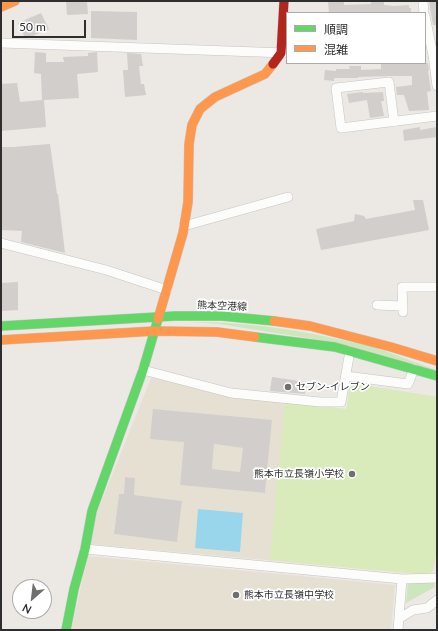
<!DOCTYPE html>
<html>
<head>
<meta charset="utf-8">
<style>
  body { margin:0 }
  #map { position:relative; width:438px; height:631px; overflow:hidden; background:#ece8e4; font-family:Lato,"Noto Sans JP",sans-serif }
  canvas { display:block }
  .frame { position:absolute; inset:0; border:2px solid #2e2e2e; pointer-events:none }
  .legend { position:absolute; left:286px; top:12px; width:140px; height:52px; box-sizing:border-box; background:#fff; border:1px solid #ababab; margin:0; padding:5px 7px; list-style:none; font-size:12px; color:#2e2e2e }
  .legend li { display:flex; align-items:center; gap:8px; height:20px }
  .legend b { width:20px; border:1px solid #ababab }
  .north { position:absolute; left:12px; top:579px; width:40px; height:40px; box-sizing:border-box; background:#fff; border:1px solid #ababab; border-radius:50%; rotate:208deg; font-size:11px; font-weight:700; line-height:16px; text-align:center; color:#2e2e2e }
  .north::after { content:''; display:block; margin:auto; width:14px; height:18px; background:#706f6e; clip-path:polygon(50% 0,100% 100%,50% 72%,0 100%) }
  .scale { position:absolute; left:12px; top:20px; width:74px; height:18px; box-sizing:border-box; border:2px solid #2e2e2e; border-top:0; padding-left:5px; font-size:12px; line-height:14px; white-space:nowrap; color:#2e2e2e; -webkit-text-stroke:3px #fff; paint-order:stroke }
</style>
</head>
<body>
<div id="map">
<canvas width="438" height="631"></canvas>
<div class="frame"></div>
<ul class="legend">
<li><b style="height:5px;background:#63d668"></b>順調</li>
<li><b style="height:5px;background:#ff974d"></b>混雑</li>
</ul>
<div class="north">N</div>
<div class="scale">50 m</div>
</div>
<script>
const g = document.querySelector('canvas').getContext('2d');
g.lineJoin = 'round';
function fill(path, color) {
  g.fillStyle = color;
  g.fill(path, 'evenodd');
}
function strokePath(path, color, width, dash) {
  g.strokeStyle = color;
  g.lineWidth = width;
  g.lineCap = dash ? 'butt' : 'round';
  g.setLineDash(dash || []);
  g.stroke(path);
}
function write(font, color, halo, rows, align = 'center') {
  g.font = font + ' Lato,"Noto Sans JP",sans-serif';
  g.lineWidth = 3.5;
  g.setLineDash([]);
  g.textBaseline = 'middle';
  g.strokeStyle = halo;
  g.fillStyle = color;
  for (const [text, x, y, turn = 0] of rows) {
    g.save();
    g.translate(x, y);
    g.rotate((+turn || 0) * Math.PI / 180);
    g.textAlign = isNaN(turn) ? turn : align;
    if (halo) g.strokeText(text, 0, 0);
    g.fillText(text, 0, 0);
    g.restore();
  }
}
const education = new Path2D(`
  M151,378L285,402L346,409L347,406L350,383L437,397V550L433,570L430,575L90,544L96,515ZM272,420L265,493L180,485L184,442ZM125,477L135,478L134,495L182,501L177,542L114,534L119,494H124Z
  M214,444L243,448L240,472L212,469Z
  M88,556L395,585L391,630H71Z`);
const green = new Path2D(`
  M192,322C241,322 289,328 337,339C349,342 362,344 373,347C395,354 416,363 437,370V372L320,340L219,324Z
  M408,581L434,583L435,587L406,603Z`);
const pitch = new Path2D(`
  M350,383L437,397V550L433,570L430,575L270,560L285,402L346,409L347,406Z`);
const water = new Path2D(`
  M198,509L243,513L240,552L195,548Z`);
const building = new Path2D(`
  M66,1H87L88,14L67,15Z
  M328,1H344V5L371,4V1H384V5L394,6L409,5V8H411V13H329Z
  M429,1H437V25H433Z
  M91,11L137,12V40L91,38Z
  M41,13L49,29L28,38H25L18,23Z
  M35,52L46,53V62H64L63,57L88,56V53L97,52L98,72L77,74L79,98L44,100L46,127L1,131V84L17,83L20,102L42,100L41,74L34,73Z
  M127,53L141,54L143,66H139L141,84H144L146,95L125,97L123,70H128Z
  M381,63H397V64L428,63L429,71H428L431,91L427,92L429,110L409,111L404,95H397L396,87L412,85V76H391L358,77V78H334V81L324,80L325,70L336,71V69H350L349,66H361V70L381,69Z
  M363,92V93L383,92L384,101H381L384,116L370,118L367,100L349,103L347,94Z
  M420,127V130L437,127V137L404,141L403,130Z
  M50,144L57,194H58L65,253L21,242L22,231L1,230V147H14Z
  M413,200H423L429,230L321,250L316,229L354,221L355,214L364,216L366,219L415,210Z
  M18,282V310L1,311V283Z
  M272,377L306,382L305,394L270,391Z
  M153,409L272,420L265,493L180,485L184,442L150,439ZM214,444L243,448L240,472L212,469Z
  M125,477L135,478L134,495L182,501L177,542L114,534L119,494H124Z`);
const street = new Path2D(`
  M423,1L424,13
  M425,16L433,55L437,86
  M1,43L286,53
  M394,122L389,82L336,88L341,128L437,116
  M184,226L288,197
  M1,243L106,270L167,290
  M377,305L403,306
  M403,312L402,287H437
  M143,370L231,393L320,402H341L350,351
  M346,376L408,384L414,369
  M85,549L402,579L437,578
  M400,618L413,610L427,608L437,600
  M398,630L402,579`);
const fast = new Path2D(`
  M1,326L175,316H222L274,321
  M255,337L335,347L437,376
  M66,630L74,589L85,549L92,511L143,370L158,319`);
const slow = new Path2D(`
  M1,7L15,1
  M158,319L183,233L188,202L189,144L192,125L200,109L215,97L265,74L273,64
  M274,321L310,326L391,347L437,361
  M1,340L155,331L217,332L255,337`);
const jam = new Path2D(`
  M273,64L281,53L284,1`);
const markers = [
  [288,387,4,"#706f6e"],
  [352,474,4,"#706f6e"],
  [236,595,4,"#706f6e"]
];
const streetNames = [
  ["熊本空港線",222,306,2]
];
const poiNames = [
  ["セブン-イレブン",296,387],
  ["熊本市立長嶺小学校",344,474,"right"],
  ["熊本市立長嶺中学校",244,595]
];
fill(education, '#e6e0d3');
fill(green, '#cee6be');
fill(pitch, '#d9eabb');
fill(water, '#99d6ec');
fill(building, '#d1cecb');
strokePath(street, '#c5c4c5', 10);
strokePath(fast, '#c5c4c5', 10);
strokePath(slow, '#c5c4c5', 10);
strokePath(jam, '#c5c4c5', 10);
strokePath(street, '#fcfcfb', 9);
strokePath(fast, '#63d668', 9);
strokePath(slow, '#ff974d', 9);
strokePath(jam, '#b3261e', 9);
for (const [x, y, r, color] of markers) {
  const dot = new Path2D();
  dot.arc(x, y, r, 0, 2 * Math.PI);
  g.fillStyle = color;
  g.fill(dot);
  strokePath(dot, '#fff', 1.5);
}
write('10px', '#2e2e2e', '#fff', streetNames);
write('10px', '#2e2e2e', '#fff', poiNames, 'left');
</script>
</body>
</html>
